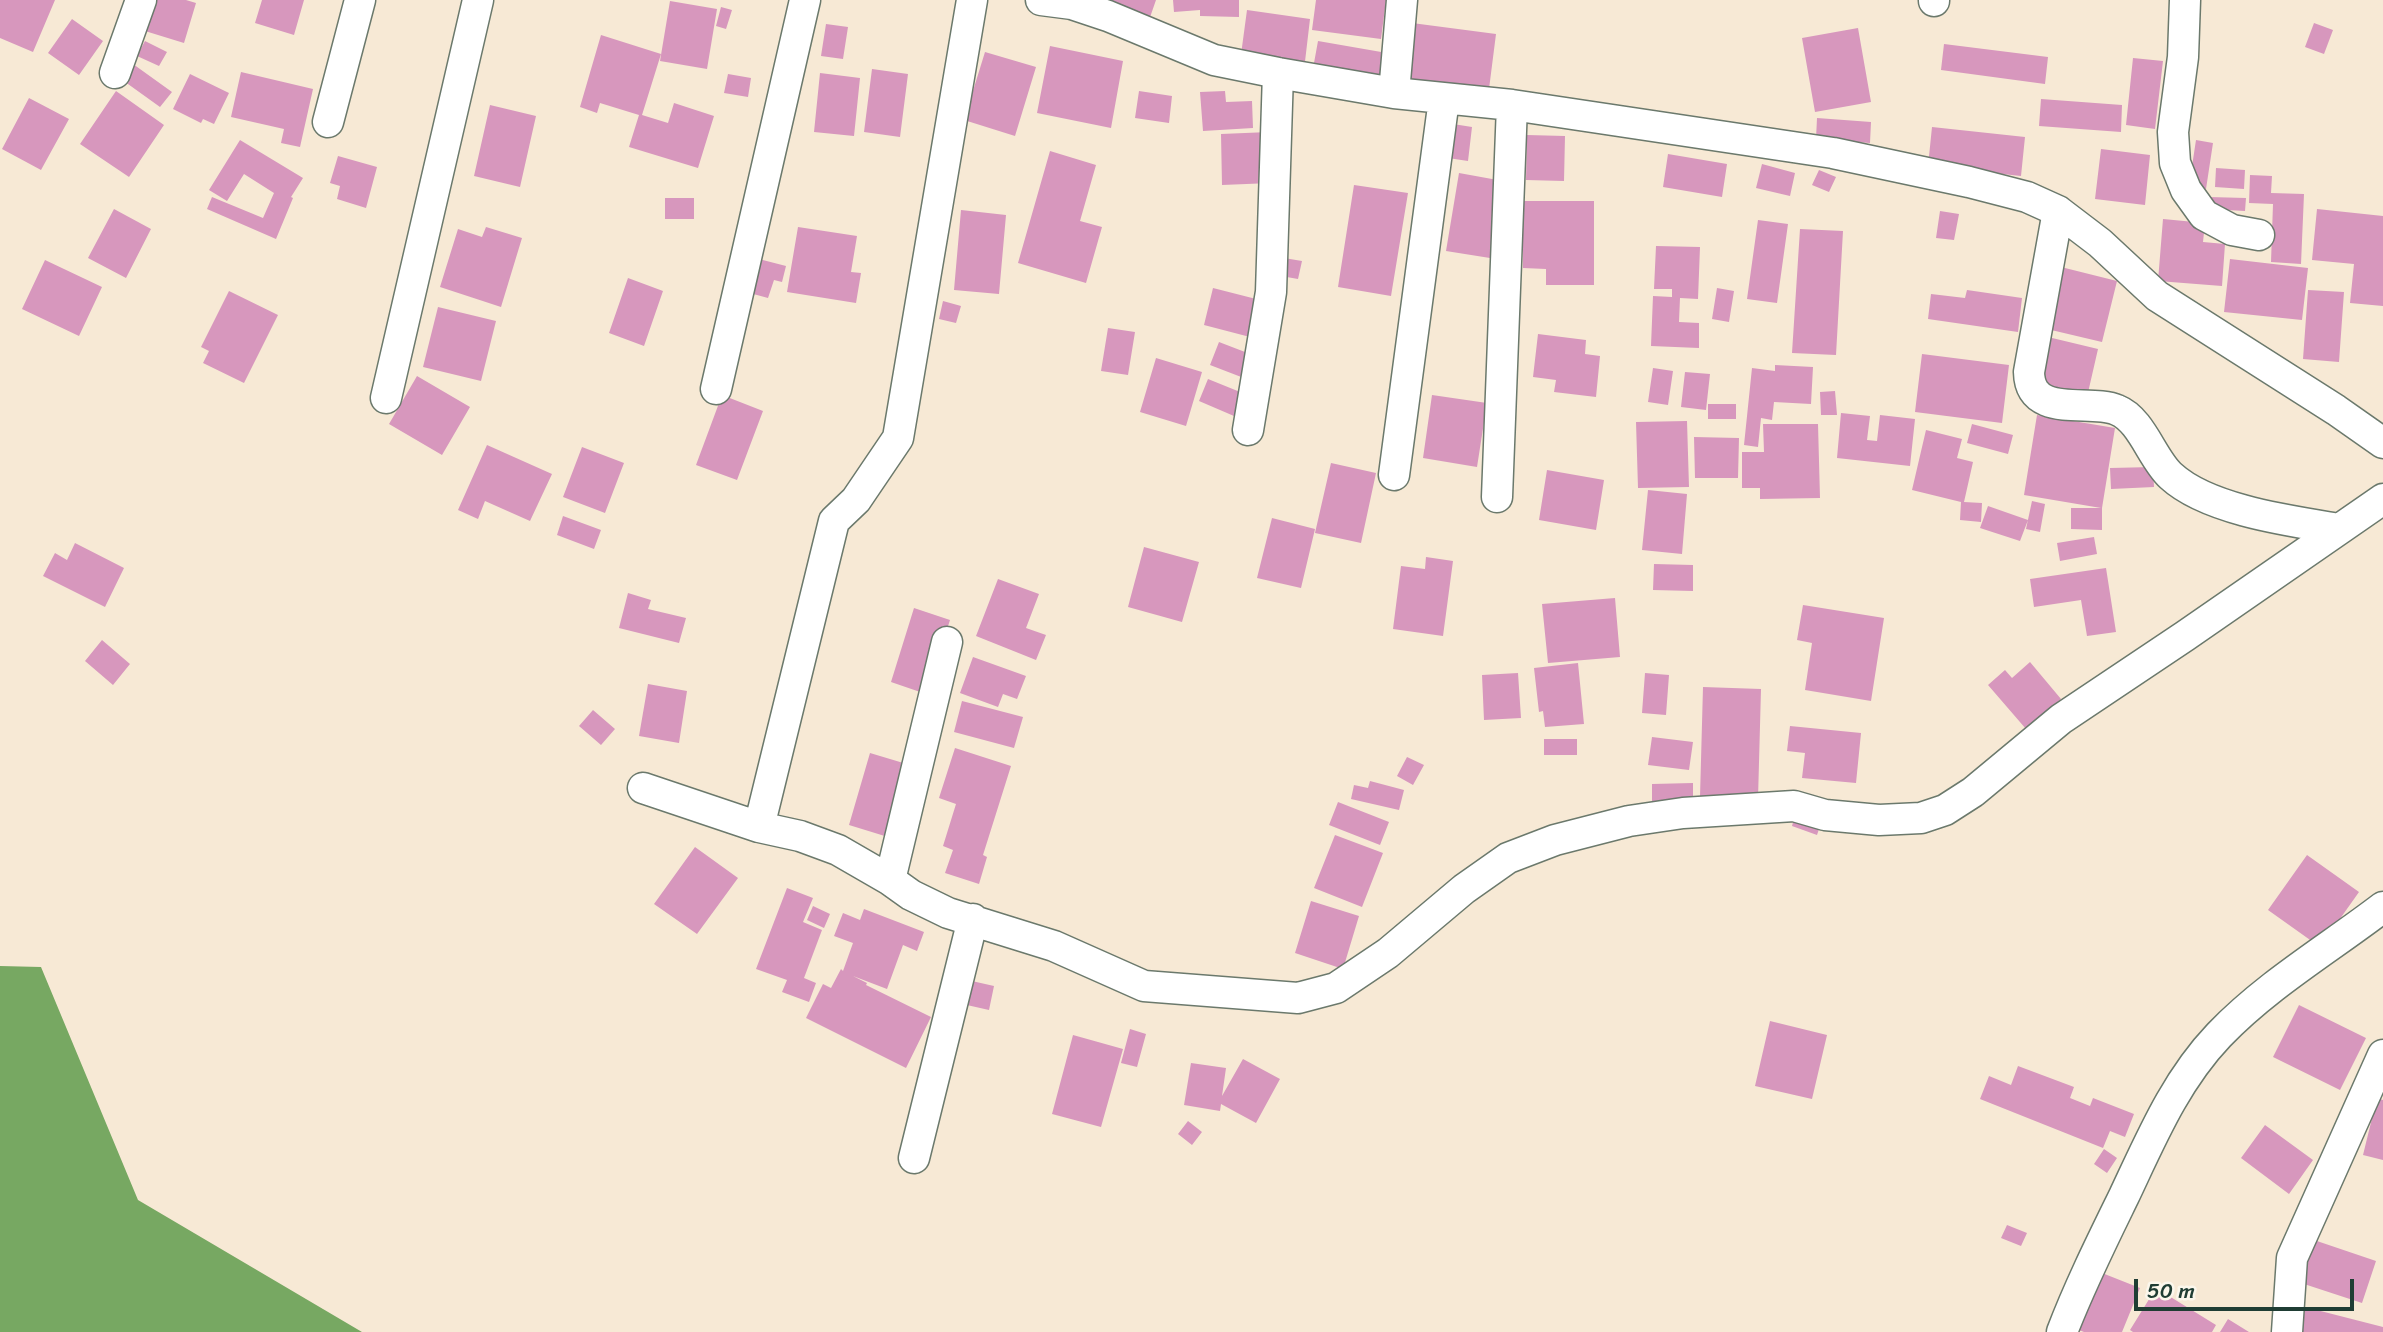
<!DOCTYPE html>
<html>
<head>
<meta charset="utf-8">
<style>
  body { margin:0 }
  #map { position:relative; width:2383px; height:1332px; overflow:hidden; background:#f7e9d5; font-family:Sriracha,sans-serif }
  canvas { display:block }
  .scale { position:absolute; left:2134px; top:1279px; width:220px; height:32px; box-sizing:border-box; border:4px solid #1f3d34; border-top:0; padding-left:9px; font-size:21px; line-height:24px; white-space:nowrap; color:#1f3d34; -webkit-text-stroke:5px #fbf7ec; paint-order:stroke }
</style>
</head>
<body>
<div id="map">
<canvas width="2383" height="1332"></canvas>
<div class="scale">50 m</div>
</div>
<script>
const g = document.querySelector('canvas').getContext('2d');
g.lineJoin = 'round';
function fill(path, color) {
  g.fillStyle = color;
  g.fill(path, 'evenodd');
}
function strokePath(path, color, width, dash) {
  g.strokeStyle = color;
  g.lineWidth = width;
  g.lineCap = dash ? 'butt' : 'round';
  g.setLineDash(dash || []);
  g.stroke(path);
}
const forest = new Path2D(`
  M0,966L41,967L138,1200L362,1332H0Z`);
const building = new Path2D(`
  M0,0H55L33,52L0,38Z
  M155,0H186L196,3L184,43L145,31Z
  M262,0H304L294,35L255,23Z
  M1087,0H1156L1148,23Z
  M1173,0H1239V17L1200,16V10L1174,12Z
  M1316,0H1386L1381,39L1312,30Z
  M670,1L717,9L707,69L660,61Z
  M721,7L732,10L726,29L716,26Z
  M1247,10L1310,19L1304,70L1240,62Z
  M72,19L103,41L79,75L48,53Z
  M1412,23L1496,34L1489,89L1405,79Z
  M2314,23L2333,30L2324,54L2305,47Z
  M826,24L848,27L843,59L821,56Z
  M1858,28L1871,102L1815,112L1802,38Z
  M601,35L661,54L642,115L668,123L674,103L714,116L698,168L629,147L639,115L600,103L597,113L580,107Z
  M145,41L167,52L159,66L137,56Z
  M1318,41L1387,53L1382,86L1312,74Z
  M1944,44L2048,57L2045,84L1941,70Z
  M1050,46L1123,61L1111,128L1037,113Z
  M985,52L1036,67L1015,136L964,120Z
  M2133,58L2163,61L2155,129L2126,125Z
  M133,64L172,92L160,107L121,79Z
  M872,69L908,74L900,137L864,132Z
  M241,72L313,89L300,147L281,143L284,129L231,117Z
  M820,73L860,78L854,136L814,132Z
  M190,74L229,93L214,124L203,119L201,123L173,109Z
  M728,74L751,78L748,97L724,93Z
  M116,91L164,125L129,177L80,144Z
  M1139,91L1172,96L1169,123L1135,118Z
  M1225,91L1226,102L1252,101L1253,128L1203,131L1200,92Z
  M29,98L69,119L41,170L2,149Z
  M2041,99L2122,105L2121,132L2039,126Z
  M490,105L536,116L520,187L474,176Z
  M1817,118L1871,122L1870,143L1816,139Z
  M1453,124L1472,127L1468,161L1448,158Z
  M1932,127L2025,137L2021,176L1928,166Z
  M1269,132L1271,183L1222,185L1221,134Z
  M1527,135L1565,136L1564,181L1526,180Z
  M240,140L303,178L291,197L293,198L276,239L207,209L212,197L263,218L274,193L244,174L227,201L209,190Z
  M2196,140L2213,143L2206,189L2189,186Z
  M2101,149L2150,155L2145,205L2095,199Z
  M1050,151L1096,165L1080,221L1102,227L1086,283L1018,263Z
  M1668,154L1727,164L1722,197L1663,187Z
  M338,156L377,167L366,208L337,199L340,186L330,183Z
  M1762,164L1795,173L1790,196L1756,188Z
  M2216,168L2245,170L2244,189L2215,187Z
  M1819,170L1836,177L1829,192L1812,185Z
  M1459,173L1503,181L1490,258L1446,251Z
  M2250,175L2272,176L2271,193L2304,194L2301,264L2271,262L2273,204L2249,203Z
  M1354,185L1408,193L1391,296L1338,287Z
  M2209,197L2246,198L2245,211L2209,209Z
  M665,198H694V219H665Z
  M1523,201H1594V285H1546V269L1523,268Z
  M114,209L151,229L126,278L88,258Z
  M2317,209L2383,216V306L2350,303L2354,264L2312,260Z
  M961,210L1006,215L999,294L954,290Z
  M1940,211L1959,214L1954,240L1936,238Z
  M2163,219L2205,223L2203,242L2225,244L2222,286L2158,281Z
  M1758,220L1788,224L1777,303L1747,299Z
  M486,227L522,238L501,307L440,287L458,229L482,237Z
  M798,227L857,236L851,272L861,273L856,303L787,292Z
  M1800,229L1843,231L1836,355L1792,353Z
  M1656,246L1700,247L1698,299L1680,298L1679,322L1699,323V348L1651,346L1653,296L1672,297V289H1654Z
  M755,258L786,266L782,282L774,280L768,298L746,292Z
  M1284,258L1302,261L1298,279L1281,276Z
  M2230,259L2308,268L2302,320L2224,312Z
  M45,260L102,287L79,336L22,309Z
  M2061,267L2117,281L2102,342L2047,329Z
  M628,278L663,291L644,346L609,333Z
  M1213,288L1260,300L1250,337L1204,325Z
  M1717,288L1734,291L1729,322L1712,319Z
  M1967,290L2022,298L2018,332L1928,319L1931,294L1965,298Z
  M2308,290L2344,292L2339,362L2303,359Z
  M229,291L278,315L244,383L203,363L209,351L201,347Z
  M943,301L961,306L956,323L939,319Z
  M438,307L496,321L481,381L423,367Z
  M1108,328L1135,332L1128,375L1101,371Z
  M1538,334L1586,340L1585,354L1600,356L1596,397L1554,392L1556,380L1533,377Z
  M2048,337L2098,349L2087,397L2037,386Z
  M1219,342L1258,357L1249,380L1210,365Z
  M1922,354L2009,365L2002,423L1915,412Z
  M1156,358L1202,372L1186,426L1140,412Z
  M1775,365L1813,367L1811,404L1774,402L1772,420L1761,418L1758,447L1744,445L1752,368L1775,371Z
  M1653,368L1673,371L1668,405L1648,402Z
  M1685,372L1710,374L1706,410L1681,407Z
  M417,376L470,407L442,455L389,424Z
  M1208,379L1250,396L1241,419L1199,401Z
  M1835,391L1837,415H1821L1820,392Z
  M722,395L763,411L737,480L696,465Z
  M1432,395L1487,403L1477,467L1423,458Z
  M1708,404H1736V419H1708Z
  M1841,413L1870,416L1867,440L1877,441L1880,415L1915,419L1910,466L1837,458Z
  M2037,415L2115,428L2102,508V530L2071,529V508H2101L2024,495Z
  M1687,421L1689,487L1638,488L1636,422Z
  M1763,424H1818L1820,498L1760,499V488H1742V452H1764Z
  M1972,424L2013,435L2008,454L1967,443Z
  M1926,430L1962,439L1957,458L1973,462L1964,502L1982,503L1981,522L1960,520L1961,502L1912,490Z
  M1694,437L1739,438L1738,478H1695Z
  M487,445L552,474L530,521L485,501L478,519L458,510Z
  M582,447L624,463L605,513L563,497Z
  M1331,463L1376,473L1361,543L1315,533Z
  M2153,467L2154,487L2111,489L2110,468Z
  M1547,470L1604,480L1596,530L1539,520Z
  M1648,490L1687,494L1682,554L1642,550Z
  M2032,501L2045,504L2040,532L2026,529Z
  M1988,506L2028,520L2020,541L1980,528Z
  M563,516L601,530L594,549L557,535Z
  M1272,518L1315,529L1301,588L1257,578Z
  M2094,537L2097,554L2060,561L2057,543Z
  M75,543L124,568L105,607L43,576L55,553L67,560Z
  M1144,547L1199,562L1182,622L1128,607Z
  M1426,557L1453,561L1443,636L1393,629L1401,566L1425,569Z
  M1654,564L1693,565V591L1653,590Z
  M2106,568L2116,632L2087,636L2081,600L2034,607L2030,579Z
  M998,579L1039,594L1026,628L1046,635L1036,660L976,636Z
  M628,593L651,600L648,609L686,618L679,643L619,628Z
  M1615,598L1620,657L1548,663L1542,604Z
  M1803,605L1884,618L1871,701L1805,690L1812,643L1797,640Z
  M914,608L950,620L926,694L891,682Z
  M102,640L130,664L113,685L85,661Z
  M973,657L1026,676L1017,699L1003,694L998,707L960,693Z
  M2030,662L2061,699L2026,729L1988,685L2005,670L2012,678Z
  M1578,663L1584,724L1545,727L1543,711L1539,712L1534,668Z
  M1518,673L1521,718L1484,720L1482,675Z
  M1645,673L1669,675L1666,715L1642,713Z
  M648,684L687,691L679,743L639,736Z
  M1703,687L1761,689L1758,799L1700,797Z
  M962,701L1023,717L1014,748L954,732Z
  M593,710L615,729L601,745L579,726Z
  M1790,726L1861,733L1856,783L1802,778L1805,753L1787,751Z
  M1652,737L1693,742L1689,770L1648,765Z
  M1544,739H1577V755H1544Z
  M955,748L1011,766L983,855L987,857L979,884L945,873L953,850L943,846L956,804L939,798Z
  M870,753L910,765L888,837L849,825Z
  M1407,757L1424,765L1413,785L1397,776Z
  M1370,781L1404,790L1399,810L1351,799L1354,785L1368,788Z
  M1693,783V812L1652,811V784Z
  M1338,802L1389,822L1380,845L1329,825Z
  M1797,808L1823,817L1817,835L1792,826Z
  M1335,835L1383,853L1362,907L1314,888Z
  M695,847L738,878L697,934L654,904Z
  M2307,855L2359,892L2320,947L2268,910Z
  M787,888L813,898L803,922L822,930L804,978L816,983L809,1002L782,992L787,980L756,969Z
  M1311,901L1359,916L1343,969L1295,953Z
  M813,906L830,914L824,928L807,920Z
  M864,909L924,932L917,951L903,945L887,989L853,976L867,983L866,985L931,1017L906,1068L806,1018L823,984L831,988L841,969L843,971L853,943L834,936L843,913L860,920Z
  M963,979L994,986L989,1010L958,1003Z
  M2299,1005L2366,1038L2340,1090L2273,1057Z
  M1770,1021L1827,1035L1812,1099L1755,1086Z
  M1130,1029L1146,1034L1137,1067L1121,1063Z
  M1073,1035L1123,1049L1101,1127L1052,1114Z
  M1243,1059L1280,1079L1256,1123L1221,1104L1220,1111L1184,1105L1191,1063L1226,1068L1222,1096Z
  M2018,1066L2074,1087L2070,1098L2090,1106L2093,1098L2134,1114L2125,1137L2110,1131L2103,1148L1980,1099L1989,1076L2011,1085Z
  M2377,1098L2383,1100V1160L2363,1155Z
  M1188,1121L1202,1132L1192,1145L1178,1134Z
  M2265,1125L2313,1160L2289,1194L2241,1158Z
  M2104,1149L2117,1158L2107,1173L2094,1164Z
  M2007,1225L2027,1233L2021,1246L2001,1238Z
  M2311,1239L2376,1261L2362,1303L2298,1282Z
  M2097,1271L2140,1288L2122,1332H2084L2074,1328Z
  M2156,1288L2216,1325L2212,1332H2133L2130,1330Z
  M2301,1306L2383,1327V1332H2295Z
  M2228,1319L2249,1332H2220Z`);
const minor = new Path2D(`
  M1041,0L1072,4L1108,16L1214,60L1278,73L1394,93L1512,105L1833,153L1969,182L2027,197L2058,211L2100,243L2157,296L2336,410L2383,443
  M2185,0L2183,57L2173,132L2175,163L2186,190L2204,215L2232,230L2259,235
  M1934,1V0
  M115,73L141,0
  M1394,93L1402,0
  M328,122L360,0
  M2058,211L2029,372C2030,420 2090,398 2117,410C2142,420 2152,459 2171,476C2208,510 2290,521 2339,529
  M716,389L805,0
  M386,398L478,0
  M1248,430L1271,292L1278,73
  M1394,475L1444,99
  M1497,497L1512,105
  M643,788L759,827L800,836L838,850L890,880L911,895L948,913L1054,946L1144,986L1298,998L1336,988L1388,953L1464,889L1508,858L1555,840L1629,821L1683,813L1794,806L1825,815L1879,820L1921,818L1945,810L1973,792L2061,719L2185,636L2383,499
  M759,827L834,521L856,500L898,438L972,0
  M890,880L947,642
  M914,1158L973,919
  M2062,1332C2080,1285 2102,1241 2124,1196C2151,1139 2175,1081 2219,1035C2267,985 2328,949 2383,907
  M2287,1332L2292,1258L2383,1055`);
fill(forest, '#77a862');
fill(building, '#d797bd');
strokePath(minor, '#6b796c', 33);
strokePath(minor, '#fff', 30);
</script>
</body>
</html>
